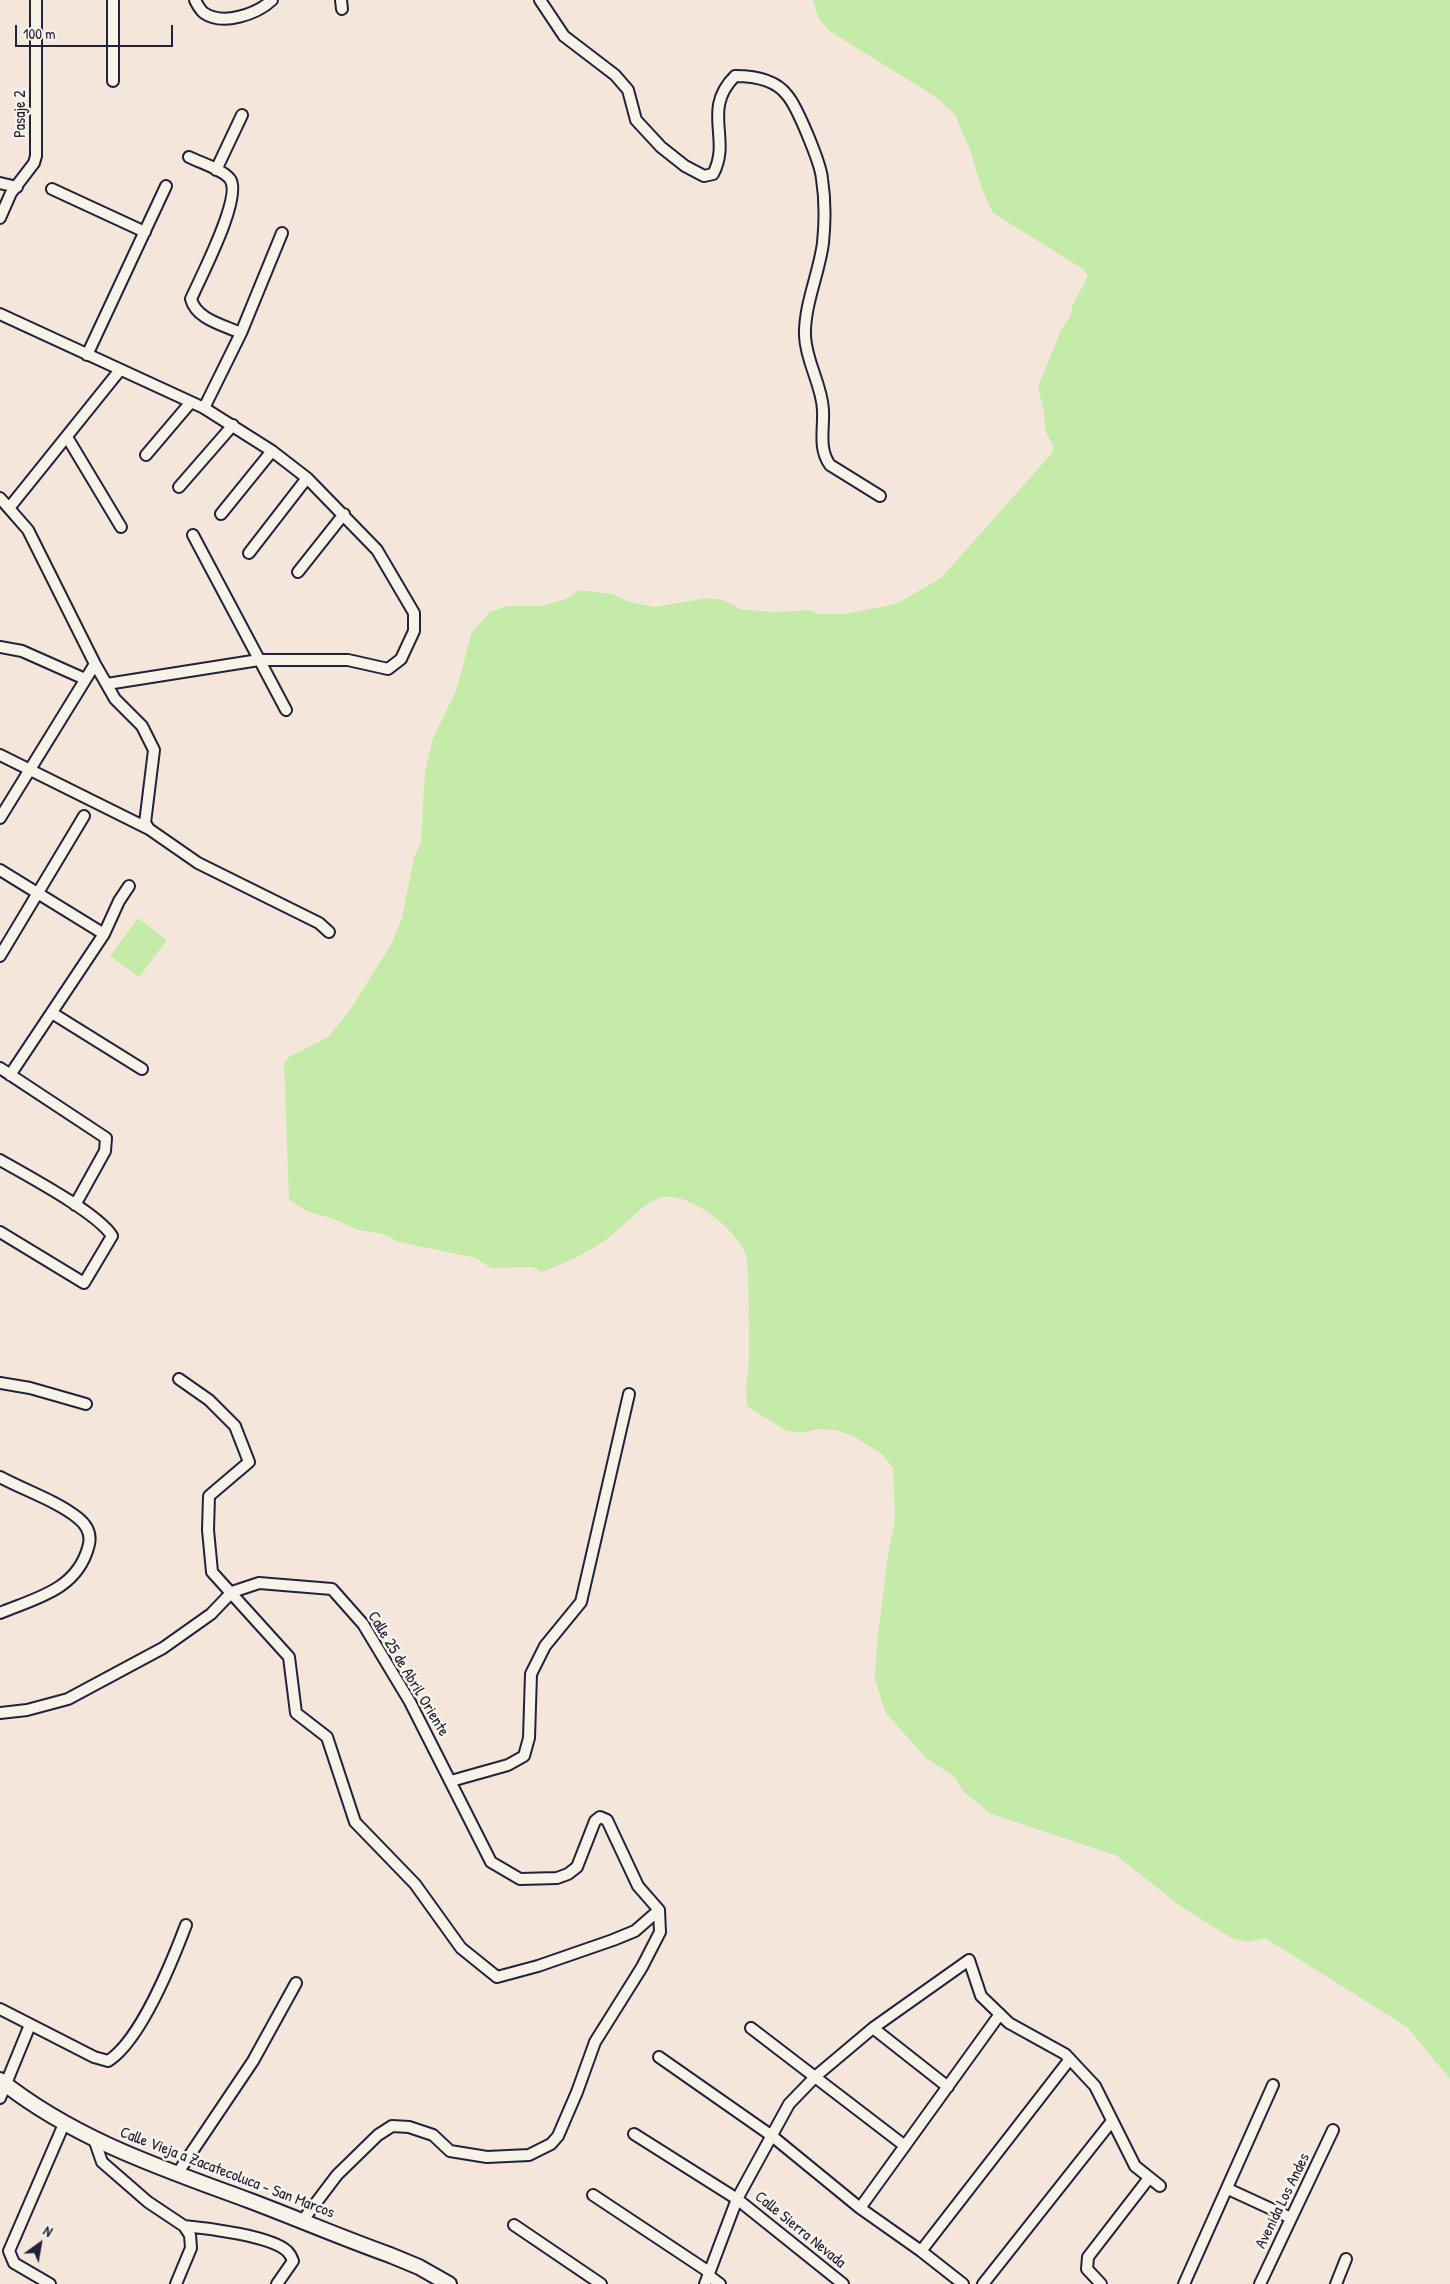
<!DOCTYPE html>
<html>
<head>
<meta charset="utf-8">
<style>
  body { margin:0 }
  #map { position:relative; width:1450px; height:2284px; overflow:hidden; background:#f5e6dc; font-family:"Patrick Hand",sans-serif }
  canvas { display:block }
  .north { position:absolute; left:15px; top:2219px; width:50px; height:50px; -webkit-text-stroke:4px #f7f3e8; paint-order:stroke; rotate:32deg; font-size:14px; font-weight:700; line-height:20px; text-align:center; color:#22223b }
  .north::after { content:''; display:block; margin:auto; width:18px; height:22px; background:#22223b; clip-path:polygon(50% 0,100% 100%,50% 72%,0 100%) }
  .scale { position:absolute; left:15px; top:25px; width:158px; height:22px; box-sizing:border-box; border:2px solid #22223b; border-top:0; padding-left:6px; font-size:15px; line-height:18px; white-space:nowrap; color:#22223b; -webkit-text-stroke:4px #f7f3e8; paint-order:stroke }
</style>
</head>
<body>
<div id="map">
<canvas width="1450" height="2284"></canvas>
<div class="north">N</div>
<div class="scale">100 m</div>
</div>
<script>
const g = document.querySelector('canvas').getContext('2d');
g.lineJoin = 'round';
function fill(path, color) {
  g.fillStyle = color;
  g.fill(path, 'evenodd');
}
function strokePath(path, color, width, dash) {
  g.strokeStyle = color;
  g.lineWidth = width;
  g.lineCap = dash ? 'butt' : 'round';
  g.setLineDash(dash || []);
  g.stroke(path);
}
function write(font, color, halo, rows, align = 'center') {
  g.font = font + ' "Patrick Hand",sans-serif';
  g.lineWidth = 5;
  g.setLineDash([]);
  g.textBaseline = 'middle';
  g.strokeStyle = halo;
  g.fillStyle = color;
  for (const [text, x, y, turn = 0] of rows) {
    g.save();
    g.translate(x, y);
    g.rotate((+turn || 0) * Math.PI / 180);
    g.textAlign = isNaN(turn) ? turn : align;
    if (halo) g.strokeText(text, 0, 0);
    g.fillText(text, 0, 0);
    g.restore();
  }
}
const green = new Path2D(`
  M813,0H1450V2079L1407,2027L1265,1938L1248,1942L1231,1938L1179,1905L1117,1856L991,1814L964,1792L955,1777L926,1758L885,1712L875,1678L877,1643L888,1555L895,1521L893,1468L882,1454L853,1436L836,1430L818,1429L801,1433L785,1430L748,1407C744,1392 748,1375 749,1360C749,1325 749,1292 747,1257C739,1231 685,1186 657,1199C641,1206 631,1219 618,1230C595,1250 569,1262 541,1272L533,1267L491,1268L476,1258L399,1242L383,1234L358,1230L334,1219L309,1212L289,1200L284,1063L289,1057L328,1037L350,1010L392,943L402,918L414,858L421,843L425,772L433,738L456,691L472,632L490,612L506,606H541L566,599L579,590L613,594L629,602L655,607L707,598L724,600L740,609L748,610L775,612L810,610L817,614H844L896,604L941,578L1052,453L1053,446L1045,430L1044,413L1038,387L1061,330L1071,315L1072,306L1088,276L1083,269L993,213L982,189L969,147L955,115L936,97L831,32L819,19Z
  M138,918L167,940L139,977L110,956Z`);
const minor = new Path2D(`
  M195,0C197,4 200,10 204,13C223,26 257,14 272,0
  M341,0L342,9
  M540,0L564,36L615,75L628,90L636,120L661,147L685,166L704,176L713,174C732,139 701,110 735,76C754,76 775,79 787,95C797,106 821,164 822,179C825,198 825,223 823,243C819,274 804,305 805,336C806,362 822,385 823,410C824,430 818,448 830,465L880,496
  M113,81V0
  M189,157C201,163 222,169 230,179C243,197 200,278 191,299C196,319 223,325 241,333
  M216,170L242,115
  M0,183L17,187
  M52,189L145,232
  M0,218L11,193L34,163L36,156V0
  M0,314L204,408L272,451L307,478L377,550L414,613V631L401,659L388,669L348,660H259L107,684
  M87,355L166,186
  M204,408L241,333L282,233
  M67,437L121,527
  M146,455L191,402
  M179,487L233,425
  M0,498L28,530L95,664L115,699L142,726L154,750L145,823L149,829
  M9,508L120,370
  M221,514L272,451
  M193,535L286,710
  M249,553L307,478
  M298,572L344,514
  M0,647L22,651L85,679
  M0,755L149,829L198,863L319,923L329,932
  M0,818L95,664
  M0,870L104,934
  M0,956L84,816
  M52,1013L142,1069
  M0,1068L106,1138L105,1151L75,1205
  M10,1075L104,934L119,901L129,886
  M0,1160C26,1175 98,1213 112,1236L84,1283L0,1232
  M179,1379L209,1400L235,1426L249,1462L209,1496L208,1530L212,1572L289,1657L296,1713L327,1737L355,1822L415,1884L461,1948L497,1977L538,1966L613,1940L635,1931L659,1910
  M0,1383L30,1388L86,1404
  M0,1477C24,1490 57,1501 78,1518C88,1526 92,1536 88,1548C76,1590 36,1598 0,1613
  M0,1713L27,1710L68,1699L163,1648L211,1614L232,1592L259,1583L332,1589L363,1624L410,1702L491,1862L520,1879L557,1878L568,1874L577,1867L595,1821L600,1817L607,1820L638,1886L659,1910L660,1932L642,1967L595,2042L577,2092L558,2136L551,2144L529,2155L487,2157L450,2151L433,2135L409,2127L392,2126L378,2135L337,2175L303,2220
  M451,1781L508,1765L524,1756L529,1738L531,1674L545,1646L581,1602L629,1394
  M0,2009L94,2057L108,2061C140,2041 172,1962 186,1925
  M751,2028L905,2146
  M873,2028L948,2087
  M659,2057L772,2136L860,2208L921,2251L963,2284
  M0,2098L30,2025
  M634,2134L737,2199L843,2284
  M94,2139L102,2162L148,2202L184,2226L190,2235L191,2248L176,2284
  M177,2174L253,2061L296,1983
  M1228,2189L1291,2218
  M593,2195L709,2272
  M860,2208L1000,2014
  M514,2225L601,2284
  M184,2226C207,2228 271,2236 287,2251C290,2254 292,2258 293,2261L277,2284
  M921,2251L1070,2059
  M708,2275L720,2284
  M50,2284L14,2263L9,2251L64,2124
  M705,2284L737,2199L789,2104L816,2076L873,2028L969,1960L981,1996L1009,2023L1065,2054L1095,2086L1135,2166L1160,2186
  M983,2284L1112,2121
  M1101,2284L1087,2269L1088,2257L1149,2178
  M1184,2284L1273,2085
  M1260,2284L1333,2130
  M1336,2284L1346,2259`);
const secondary = new Path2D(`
  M0,2080C74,2139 161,2168 248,2200C296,2218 342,2238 390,2255L419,2267L449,2284`);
const streetNames = [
  ["Pasaje 2",21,114,-90],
  ["Calle 25 de Abril Oriente",408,1674,59],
  ["Calle Vieja a Zacatecoluca - San Marcos",227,2173,21],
  ["Avenida Los Andes",1283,2201,-64],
  ["Calle Sierra Nevada",800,2230,39]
];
fill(green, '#c4eca8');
strokePath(minor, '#22223b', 14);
strokePath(secondary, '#22223b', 18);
strokePath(minor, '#f7f3e8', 10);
strokePath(secondary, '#f7f3e8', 14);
write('16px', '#22223b', '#f7f3e8', streetNames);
</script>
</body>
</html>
